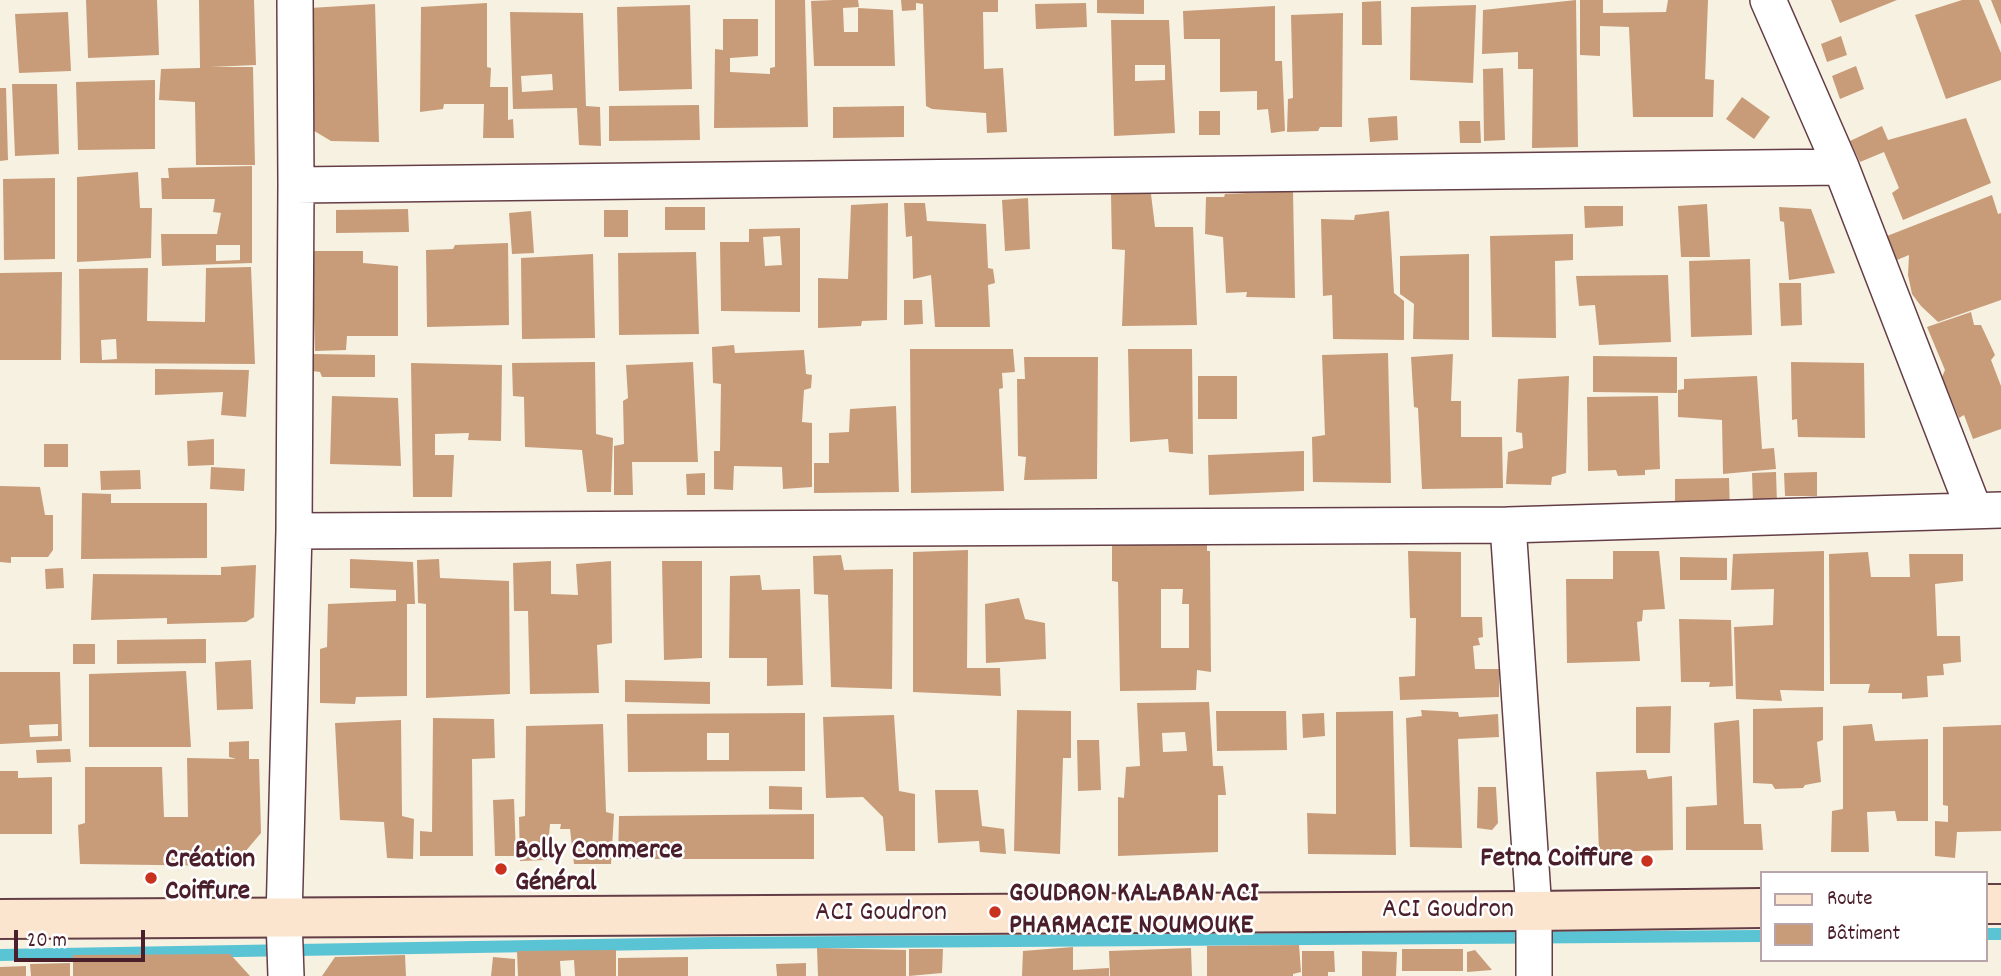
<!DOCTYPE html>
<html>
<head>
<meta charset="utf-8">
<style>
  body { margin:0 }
  #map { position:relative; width:2001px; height:976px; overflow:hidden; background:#f7f1e2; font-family:Dekko,sans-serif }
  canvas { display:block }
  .legend { position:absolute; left:1760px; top:871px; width:228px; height:91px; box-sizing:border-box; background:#fff; border:2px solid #b7a5aa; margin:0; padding:9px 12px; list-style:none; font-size:21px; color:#4a1f2b }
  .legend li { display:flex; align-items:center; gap:14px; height:35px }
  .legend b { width:35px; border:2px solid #b7a5aa }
  .scale { position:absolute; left:14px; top:930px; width:131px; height:32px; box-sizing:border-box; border:4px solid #4a1f2b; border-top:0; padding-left:9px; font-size:21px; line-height:24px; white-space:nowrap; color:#4a1f2b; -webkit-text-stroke:5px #fff; paint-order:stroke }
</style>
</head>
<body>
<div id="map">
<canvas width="2001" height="976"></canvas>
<ul class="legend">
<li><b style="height:9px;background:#fbe5cf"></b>Route</li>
<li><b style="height:19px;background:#c89c79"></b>Bâtiment</li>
</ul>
<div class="scale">20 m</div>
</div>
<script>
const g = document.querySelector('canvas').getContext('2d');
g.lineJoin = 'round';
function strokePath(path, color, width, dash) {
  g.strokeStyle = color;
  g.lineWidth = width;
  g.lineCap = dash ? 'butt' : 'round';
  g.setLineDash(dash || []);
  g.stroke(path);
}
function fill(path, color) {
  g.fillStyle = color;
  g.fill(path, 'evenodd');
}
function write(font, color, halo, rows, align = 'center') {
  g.font = font + ' Dekko,sans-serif';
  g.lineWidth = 5;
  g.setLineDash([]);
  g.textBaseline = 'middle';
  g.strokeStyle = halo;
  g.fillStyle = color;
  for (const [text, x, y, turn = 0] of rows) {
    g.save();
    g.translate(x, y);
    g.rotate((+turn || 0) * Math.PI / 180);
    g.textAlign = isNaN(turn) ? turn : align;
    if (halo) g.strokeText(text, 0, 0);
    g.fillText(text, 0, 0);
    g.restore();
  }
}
const stream = new Path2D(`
  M1985,934H2001
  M0,955L713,943L1761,936`);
const building = new Path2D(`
  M86,0H157L159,55L88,58Z
  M199,0H254L256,65L210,67H253L255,165H196L195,102L159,100L161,69L200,68Z
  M775,0H805L808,127L714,128L715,49L723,50V19H758V56L730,58V72L770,74V68L775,67Z
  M834,0H858L859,7L843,8L844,32H858V8L893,10L895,66H814L811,1Z
  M901,0H998V12H983L984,69L1003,68L1007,132L987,133L986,113L932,109L926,106L923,4L916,3V10L902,11Z
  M1097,0H1144V14L1097,13Z
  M1576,0L1578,147L1532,148L1533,69H1518V52L1482,54L1483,10Z
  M1580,0H1603V13L1666,12L1668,0H1708L1705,79L1714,80L1713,117H1633L1629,27L1600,26V56L1580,55Z
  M1831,0H1897L1840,23Z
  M1962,0H1979L2001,53V80L1946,99L1915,15Z
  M1991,0H2001V25Z
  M1381,1L1382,45H1362V2Z
  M487,3V67L491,68L490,87H508V120L513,119L514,138H483L484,104H444L443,109L420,112L421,7Z
  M1086,3L1087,27L1036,29L1035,4Z
  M375,4L379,142L331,141L311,129L310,8Z
  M690,5L692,89L619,91L617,7Z
  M1476,5L1473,83L1410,80L1411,7Z
  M1275,6V61H1282L1285,131L1271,133L1268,109L1257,110V91L1220,92V39H1184L1183,11Z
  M68,12L71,71L19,73L15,14Z
  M510,12L583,13L586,106L600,107L601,146L579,145L577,108L513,109ZM552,74L553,90L522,92L521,76Z
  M1343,13L1342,127H1320L1318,131L1287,132L1288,99L1293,98L1291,15Z
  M1111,20H1169L1175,133L1114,136ZM1135,65H1165V80L1135,81Z
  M1841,36L1847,55L1827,62L1821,44Z
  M1856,66L1864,89L1840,99L1832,76Z
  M1503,68L1505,140L1484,141L1483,69Z
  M155,80V149L78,150L76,82Z
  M12,84H57L59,154L15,156Z
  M0,88H6L8,160L0,161Z
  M1742,97L1770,117L1754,139L1726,119Z
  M699,105L700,140L609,141V106Z
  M904,106V137L833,138V107Z
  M1199,111H1220V135H1199Z
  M1397,116L1398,140L1370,142L1368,118Z
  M1966,118L1991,183L1903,220L1892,193L1899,188L1884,152L1860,162L1850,141L1882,126L1888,140Z
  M1459,121H1480L1481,143H1460Z
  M252,166V263L162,266L161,234H217L221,213L213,212L215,199H162L161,178H169L168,168ZM216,245H240V260L216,261Z
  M138,172L140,208H152L151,258L77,262V177Z
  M55,178V259L4,260L3,179Z
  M1293,191L1295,298L1246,297L1247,292L1226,293L1223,237L1205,234L1206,197H1224L1225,194Z
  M1111,194H1151L1155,227H1193L1197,325L1122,326L1125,250L1112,249Z
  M1992,195L1998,214L2001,213V300L1938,322L1921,306L1912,294L1908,275L1909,255L1897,260L1887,236Z
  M1028,198L1030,249L1005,251L1002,200Z
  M888,203L887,320L862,321L861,326L818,328V278L848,279L851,205Z
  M904,203H925L927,221L986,224L988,268L993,269L995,283L988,285L990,327H935L931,275L913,279L912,236L906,237Z
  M1707,204L1710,257H1681L1678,206Z
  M1584,206H1623V226L1585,228Z
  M665,207H705V230H665Z
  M1779,207L1811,209L1835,273L1789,280L1784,222L1780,221Z
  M408,209L409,232L336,233V210Z
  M604,210H628V237H604Z
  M531,211L534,253L512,254L509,213Z
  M1389,211L1394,293L1404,301V340L1333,339L1332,295L1323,296L1321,219L1354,220L1355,215Z
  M800,228V312L721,311L720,242H749V229ZM780,236L782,265L765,266L763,237Z
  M1573,234V260L1555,261L1556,338L1492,337L1490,236Z
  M508,243L509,325L427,327L426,250L453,249L455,245Z
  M312,251H363V263L398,266V336H347L346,350L315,351Z
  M696,252L699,334L619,335L618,253Z
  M593,254L595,338L522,339L521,258Z
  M1469,254V340L1413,339L1414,304L1400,294V256Z
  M1750,259L1752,335L1691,337L1689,261Z
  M251,267L255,364L80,363L79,269L148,268L147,321L205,322L206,268ZM116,339L117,359L102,360L101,340Z
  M62,272L61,360H0V273Z
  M1668,275L1671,342L1599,345L1595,305L1579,306L1576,276Z
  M1779,283H1801L1802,325L1781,326Z
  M904,300H922L923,324L904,325Z
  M1971,312L1974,325H1981L1995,355L1991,360L2001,386V429L1973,439L1964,415L1959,418L1942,377L1945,370L1927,327Z
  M734,345L735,353L804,350L806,374L812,375L811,388L804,390L802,422L812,423V487L783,489L782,467L734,466L733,490L714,489V451H720L721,384L713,383L712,347Z
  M910,349H1013L1015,372L1002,373L1003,388L999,389L1004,491L911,493Z
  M1128,349H1192L1193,454L1169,452L1168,439L1130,442Z
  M1388,353L1391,483L1313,482L1312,437L1325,435L1322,355Z
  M312,354L375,355V377H322L320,372L312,371Z
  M1453,354L1451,401H1461V437H1502L1503,488L1422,489L1418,408L1414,407L1411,357Z
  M1593,356L1677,357V393L1593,392Z
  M1024,357H1098L1097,479L1024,480L1026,457L1018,456L1017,379H1025Z
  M595,362L596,434L613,438L611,492H587L582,450L525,447L524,397L513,396L512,363Z
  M693,362L698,462H632L633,495H614V446L624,444L623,401L628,398L626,365Z
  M1791,362L1864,363L1865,438L1798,437L1797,419L1792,420Z
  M411,363L502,365L501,441L468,440L469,433L435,434V455H454L452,497H413Z
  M155,369L249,370L246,417L221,415L223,392L155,395Z
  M1198,376H1237V419H1198Z
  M1569,376L1566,473L1552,477L1551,485L1506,484L1508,452L1523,448L1522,433L1516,432L1518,379Z
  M1757,376L1762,449L1774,448L1776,469L1723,474L1722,420L1678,417V390L1684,389V379Z
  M332,396L398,398L401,466L330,464Z
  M1658,396L1660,469L1645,470V475L1618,476L1616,470L1588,471L1587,397Z
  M896,406L899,492L814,493V463H829V433L849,432L850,409Z
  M214,439V465L188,466L187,441Z
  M44,444H68V467H44Z
  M1304,451V491L1209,495L1208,455Z
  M211,467L245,469L244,491L210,489Z
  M140,470L141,489L101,490L100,471Z
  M1776,472L1777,504L1753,505L1752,473Z
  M1817,472V496H1785L1784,473Z
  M705,473V495H687L686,474Z
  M1729,478L1730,513L1675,515V479Z
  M0,486L40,487L45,515H53V550L48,557H11V563L0,562Z
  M82,493L111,494V503H207V558L81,559Z
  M1207,542V551H1210L1211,672L1197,670L1196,690L1120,691L1118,582L1112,581V546ZM1161,589H1183L1182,604H1189V648H1161Z
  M968,550L967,668H1000L1001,696L913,692V552Z
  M1408,551L1461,552V617H1482L1483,637L1478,638L1480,645L1473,646L1475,669H1499V697L1400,700L1399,677L1415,676L1416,618H1410Z
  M1613,551H1659L1665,609L1643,610L1642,621L1637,622L1640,661L1567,663L1566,579H1613Z
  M1824,551V691L1780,690L1782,701L1736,699L1734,627L1773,625L1774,589L1731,590L1733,554Z
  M1868,552L1871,577H1910L1909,554H1963V581L1935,584L1937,636H1960L1961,662L1943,664L1944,675L1927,676L1928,697L1902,699V693H1868L1870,684H1830L1829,554Z
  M841,555L844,570L893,569L892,689L831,687L828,595L814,594L813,556Z
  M1680,557L1727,558V580H1680Z
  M350,559L413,562L415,604H407V696L356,697L355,704L320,703V649L327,647L328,604L396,601V590L350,588Z
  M439,559L440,578L509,581L510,694L426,698V604L418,603L417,560Z
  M551,561V594L578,595L576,564L611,561L612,643L597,645L599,693L530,694L528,611H514L513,563Z
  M662,561H702V658L664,660Z
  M256,565L254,617L246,622L167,624V618L91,620L93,574L221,575V567Z
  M63,568L64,588L46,589L45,569Z
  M760,575L762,590L800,589L803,685L767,686V658H729L730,576Z
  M1019,598L1025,619L1045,623L1046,659L986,663L985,604Z
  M1679,619L1731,620L1733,686L1709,687L1710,682H1681Z
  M206,639V663L117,664V640Z
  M73,644H95V664H73Z
  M251,660L253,709L217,710L215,662Z
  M186,671L191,747H89V674Z
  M0,672H60L62,741L0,744ZM58,724V736L30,737L29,725Z
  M625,680L710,682V704L625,702Z
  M1209,702L1213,766H1223L1226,795H1218V852L1118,856V797L1124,798L1126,767L1140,766L1137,703ZM1185,732L1187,751L1163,752L1162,733Z
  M1671,706L1670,753H1636V707Z
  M1823,707V740L1817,742L1821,782L1805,785L1803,788L1775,789L1772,784L1753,783V709Z
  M1017,710L1071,711V758H1063L1060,854L1014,851Z
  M1421,710L1458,712L1459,717L1498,714L1499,737L1458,739L1462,848L1410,847L1406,718L1422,716Z
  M1216,711H1286L1287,750L1217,751Z
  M1393,711L1396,855L1308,854L1307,813L1336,814V712Z
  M805,713V771L628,772L627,714ZM707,733H729V760H707Z
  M1324,713L1325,736L1303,738L1302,714Z
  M894,715L899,791L915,794V851H886L883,817L863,797L826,798L823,717Z
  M433,718L494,719L495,758L472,759L473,856H420V831L432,832Z
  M401,720L402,816L414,819L413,859L387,858L384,822L340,820L335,723Z
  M1739,720L1744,824H1761L1763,850H1686V807L1717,805L1714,723Z
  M603,724L606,812L614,814L611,864H574L570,829H560L561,824H550L547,860L520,861L519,817L525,816L526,726Z
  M1872,724L1875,741L1928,739V821H1897L1895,811L1867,812L1869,852H1831L1832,811L1843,809V726Z
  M2001,725V831L1957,832L1955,858L1935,856V821L1948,822V806L1943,805V727Z
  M1077,740H1099L1101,790L1078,791Z
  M249,741V759H259L261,833L233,866L80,864L78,825L85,823V767H162L164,817H188L187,758L236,759L229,757V742Z
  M70,749L71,762L37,763L36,750Z
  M1646,770L1648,779L1672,776L1673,850L1599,852L1596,772Z
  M0,771H18V778L52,777V834H0Z
  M769,786L802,787V810L769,809Z
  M1478,787H1496L1498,823L1492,830L1477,828Z
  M935,790H978L982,826L1004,829L1006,854L980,852L979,841L938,843Z
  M514,799L516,856H495L493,800Z
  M814,814V859H618L619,816Z
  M1299,945L1301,972L1293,974V976H1207V946Z
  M1073,947V970L1109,968V976H1022L1023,951Z
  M817,948L906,950V976H818Z
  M1191,948L1192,976H1110L1109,951Z
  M909,949H943L942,973L909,976Z
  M1402,949H1463V971H1402Z
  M616,950V976H575L574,960L560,961L561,976H518L517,951Z
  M1475,950L1492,970L1467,972V952Z
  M1302,951H1334L1335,972H1328V976H1302Z
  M1362,951L1397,952L1396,976H1362Z
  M230,954L250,976H73V955Z
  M405,955L406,976H322L335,957Z
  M493,957L515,959V976H491Z
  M688,957V976H618V958Z
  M70,963V976H31L30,964Z
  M806,963V976H777L776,964Z
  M26,966V976H0V967Z`);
const street = new Path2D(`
  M1768,0L1841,167L1974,510
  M296,185L1841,167
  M1508,525L1534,911V976
  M294,531L1508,525L2001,510
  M286,976L284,919L294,531L296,185L295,0`);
const secondary = new Path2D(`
  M1985,904H2001
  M0,919L1534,911L1761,908`);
const markers = [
  [1647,861,7,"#c8321e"],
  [501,869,7,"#c8321e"],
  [151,878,7,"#c8321e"],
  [995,912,7,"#c8321e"]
];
const poiNames = [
  ["Bolly Commerce",515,853],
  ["Général",515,885],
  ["Fetna Coiffure",1633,861,"right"],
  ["Création",165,862],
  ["Coiffure",165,894],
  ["GOUDRON KALABAN ACI",1009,896],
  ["PHARMACIE NOUMOUKE",1009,928]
];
const streetNames = [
  ["ACI Goudron",1448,912],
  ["ACI Goudron",881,915]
];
strokePath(stream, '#5ac4d5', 12);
fill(building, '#c89c79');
strokePath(street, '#643e46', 38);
strokePath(secondary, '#643e46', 42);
strokePath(street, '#fff', 35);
strokePath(secondary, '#fbe5cf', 38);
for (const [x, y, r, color] of markers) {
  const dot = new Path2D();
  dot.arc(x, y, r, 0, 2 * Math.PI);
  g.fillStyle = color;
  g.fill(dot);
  strokePath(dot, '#fff', 2.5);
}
write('bold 28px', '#4a1f2b', '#fff', poiNames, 'left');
write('28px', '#4a1f2b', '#fff', streetNames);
</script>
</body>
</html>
